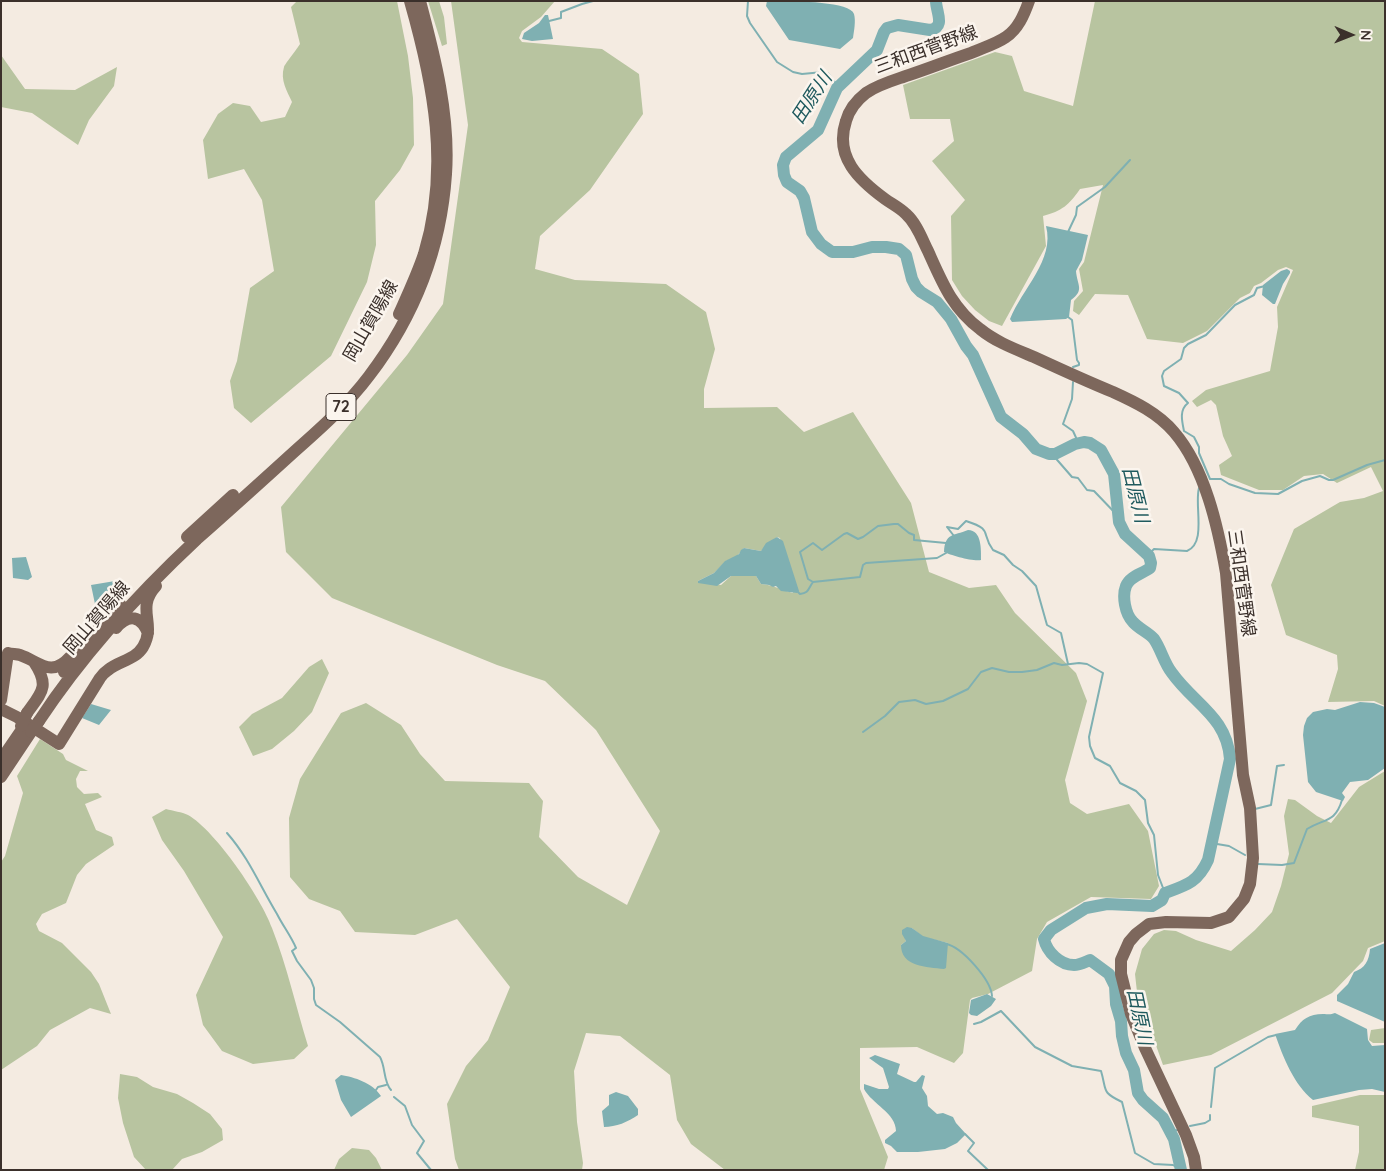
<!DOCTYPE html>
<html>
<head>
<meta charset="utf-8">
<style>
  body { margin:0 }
  #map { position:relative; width:1386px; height:1171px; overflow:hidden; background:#f4ebe1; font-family:Quicksand,sans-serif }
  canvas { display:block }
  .frame { position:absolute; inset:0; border:2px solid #3b302b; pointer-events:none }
  .north { position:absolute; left:1326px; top:10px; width:50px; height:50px; -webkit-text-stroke:4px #fbf5ee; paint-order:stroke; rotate:91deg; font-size:14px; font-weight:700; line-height:20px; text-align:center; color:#3b302b }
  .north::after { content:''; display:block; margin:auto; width:18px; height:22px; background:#3b302b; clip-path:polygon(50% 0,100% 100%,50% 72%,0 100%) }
</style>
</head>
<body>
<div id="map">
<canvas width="1386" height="1171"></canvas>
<div class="frame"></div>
<div class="north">N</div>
</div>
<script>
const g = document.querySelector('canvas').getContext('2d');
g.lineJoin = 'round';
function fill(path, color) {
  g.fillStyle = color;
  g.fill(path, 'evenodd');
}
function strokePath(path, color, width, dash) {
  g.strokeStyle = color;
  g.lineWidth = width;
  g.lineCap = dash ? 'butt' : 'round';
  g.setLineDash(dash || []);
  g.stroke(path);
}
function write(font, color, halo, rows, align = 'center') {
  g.font = font + ' Quicksand,"Noto Sans JP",sans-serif';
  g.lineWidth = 5;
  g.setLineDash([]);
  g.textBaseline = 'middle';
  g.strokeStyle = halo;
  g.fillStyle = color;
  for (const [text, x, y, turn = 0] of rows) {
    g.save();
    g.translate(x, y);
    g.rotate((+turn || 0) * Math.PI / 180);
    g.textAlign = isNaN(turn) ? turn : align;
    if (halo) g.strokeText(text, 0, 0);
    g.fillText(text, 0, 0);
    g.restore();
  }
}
const green = new Path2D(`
  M297,1H397L408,56L413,98L414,145L400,170L375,201L376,245L367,282L331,356L251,423L234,408L230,381L237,361L250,288L274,271L262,200L244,169L208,179L203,140L218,114L233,103L250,106L261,122L285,117L292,102C287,91 280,80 284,67C285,64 297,49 300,44L291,7Z
  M428,1H439L444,17L447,44L442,46Z
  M451,1H555L541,17L522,31L519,38L522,42L602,49L639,74L643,114L590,190L540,236L535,269L575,280L666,284L706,312L715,349L704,389V408L777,407L804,432L853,412L911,503L929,572L969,588L996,585L1015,613L1076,673L1087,701L1065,780L1070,803L1087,814L1129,804L1148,831L1159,886L1151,899L1091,897L1047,922L1037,939L1032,971L988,994L972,998L970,1000L963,1053L954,1063L917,1047L860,1048V1089L888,1157L884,1170H725L691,1144L677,1120L670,1075L620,1036L586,1033L574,1071L577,1122L583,1163L582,1170H459L455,1159L447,1104L466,1066L488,1040L510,987L457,919L415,935L355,932L340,911L309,899L290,877L289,818L300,779L341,713L366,703L401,725L420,754L445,781L529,783L543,801L539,837L578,877L627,905L660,831L596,730L545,681L497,665L332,598L286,552L281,507L407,355L443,304L468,125ZM777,537L780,538L793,593C781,590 774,585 761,584L756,576H731L721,585L698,581L714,573L726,561L736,557L744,548L761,551ZM912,928L923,937L948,943L901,945L906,941L905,938Z
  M1095,1H1385V706L1374,701L1328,702L1338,669L1337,655L1286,635L1271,585L1294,529L1340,502L1364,498L1383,491L1371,467L1337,483L1323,474L1304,476L1283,490H1259L1221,475L1219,465L1232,456L1223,436L1216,405L1211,400L1197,407L1192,401L1206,390L1270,371L1278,327L1277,307L1293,270L1286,267L1278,270L1261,283L1254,286L1250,293L1240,298L1207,331L1183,343L1147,339L1128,295L1095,294L1079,315L1073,311L1074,301L1083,291L1079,269L1084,262L1103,185L1080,189C1069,205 1062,211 1043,216L1046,246L1002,326L989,321L975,310L962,296L952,280L951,216L965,200L932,161L954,141L950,119H910L903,85L995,52L1012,56L1024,91L1073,106Z
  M1,55L25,89L75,90L117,67L114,86L89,120L78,145L32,113L1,107Z
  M322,659L329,673L312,712L294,731L272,749L253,756L239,727L252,714L282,698L309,667Z
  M40,739L63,754L66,760L88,771H80L76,779L77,787L84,794L98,793L102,797L85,804L96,830L112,837L114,845L86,864L77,875L66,903L42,914L36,924L39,931L62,943L91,972L99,984L111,1014L90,1008L50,1030L37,1046L1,1070V862L5,856L23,793L17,776Z
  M1385,771V941L1368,948L1363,961L1332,993L1211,1055L1163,1065L1137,992L1135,974L1142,949L1154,934L1164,930L1176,931L1196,940L1231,951L1255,930L1272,912L1281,886L1289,854L1284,816L1288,799L1295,800L1317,816L1331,823L1359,787Z
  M166,809C173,811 182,812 188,815C215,830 262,899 272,928C287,966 296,1007 308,1046L294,1059L253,1064L222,1051L203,1025L196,995L223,937L184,871L162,840L152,817Z
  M1385,1028V1043H1373L1369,1040L1371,1030Z
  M120,1074L137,1077L153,1087L177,1094L193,1103L210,1114L222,1129L223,1140L202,1152L182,1159L172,1170H146L134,1157L123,1123L118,1098Z
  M1360,1095H1385V1170H1355L1359,1152V1126L1312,1117V1106Z
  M352,1148L369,1150L376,1158L382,1170H334L339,1159Z`);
const water = new Path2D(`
  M767,1C782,1 850,0 854,14C856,21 854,31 853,38L840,49L789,40L766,6Z
  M545,15H548L553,39L532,41L522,39L524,33L539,23Z
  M1046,226L1088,235L1082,260L1076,271C1077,285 1085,290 1071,300L1069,317L1066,319L1012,322L1010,319C1022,289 1055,260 1046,226Z
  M1287,269L1290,271V273L1283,284L1275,304H1273L1262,295L1263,285L1281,271Z
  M968,530C982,530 981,550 981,560C974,562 950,555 944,552C945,533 953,536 968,530Z
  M777,537L783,541L799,591L797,593L781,591L776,586L773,587L769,585L761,584L756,576H731L717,586L698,583V581L714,573L725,561L739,554L741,550L744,548L761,551L766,543Z
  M26,557L32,577L28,580L13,578L12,558Z
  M115,581L122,587L104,607L95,604L91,585Z
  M1360,702L1374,703L1385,707V768L1368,780L1350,782L1342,793L1345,797L1343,801L1316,792L1308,782L1303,735L1304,726L1307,718L1313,712L1327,709L1335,710Z
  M91,704L111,710L99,725L82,718Z
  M907,927L912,928L923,936L948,943L946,968L944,969C927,967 901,967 901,945L906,941L902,934V930Z
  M1385,943V1022L1337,1001V995L1348,984L1354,972C1365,968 1369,961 1370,949Z
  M987,994L996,999L991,1006L977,1016L971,1015L969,1013L971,1000Z
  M1335,1013L1367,1029L1368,1040L1372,1046L1385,1045V1092L1372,1089L1359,1090L1313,1100C1294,1085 1283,1057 1275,1034L1295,1030C1302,1019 1309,1014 1323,1014C1328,1014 1330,1015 1335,1013Z
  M875,1055L900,1064L897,1074L914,1082H916L922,1075L925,1076L922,1088L927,1096L928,1106L937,1114L943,1113L953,1117L956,1123L966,1134L957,1143L945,1149L918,1152H897L891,1146L885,1143V1140L896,1131C896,1113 872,1104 864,1089V1084L879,1089H888L889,1087L883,1068L869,1058Z
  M341,1075C354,1077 373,1083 381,1096L351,1117L341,1100L335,1080Z
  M616,1092L628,1096L638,1109V1115C628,1122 616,1127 604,1127L602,1111L609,1105V1095Z`);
const stream = new Path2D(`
  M748,1L747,16L750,23L777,62L793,72L802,74L823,72L828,73L838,86
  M549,21L561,18V12L582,4L593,1
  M1068,232L1076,215L1077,207L1105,187L1130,160
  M1265,286L1257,288L1254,295L1235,305L1206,335L1188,344L1184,348L1181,359L1164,371L1162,376L1164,386L1179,393L1188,403C1179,410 1182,421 1184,431L1194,437L1199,447V453L1210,479H1221L1229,484L1255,493L1278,494L1302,481L1320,476L1329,480H1333L1367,465L1385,460
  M1068,317L1072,320L1077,360L1079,363V365L1073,367
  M1073,382L1072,399L1063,424L1073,431L1078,442
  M1052,454L1072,477L1078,478L1087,490L1094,491L1118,516
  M954,536L947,527L958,529L966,521C994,530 980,532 993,550L1004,555L1013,565L1022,571L1036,586L1047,625L1061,633L1068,664
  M1148,555L1154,549L1187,551C1207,543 1194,505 1199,488
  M813,582L808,579L800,552L813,543L822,550L844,534L847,533L858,539L863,537L878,526L894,524H898L909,533L914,535V540L946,543
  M796,590L800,594C809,593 808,589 813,582L860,577L863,565L866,563L937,558L946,553
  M863,732L885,716L899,702L915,700L926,704L943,701L968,689L981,672L992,668L1009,672H1022L1037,670L1054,663L1062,665L1079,663L1087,664L1103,673L1089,737L1090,746L1095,758L1110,766L1120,783L1136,791L1145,800L1148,823L1154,835L1158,875L1165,893
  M1255,809L1271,805L1277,766L1284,765
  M227,833C249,858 260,886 277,914C283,926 291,936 296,948L292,951L297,961L311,980L314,988V999L316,1005L340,1022L380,1057C386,1068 383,1081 391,1090
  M1211,843L1229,846L1245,855
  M1258,864L1282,865L1294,863L1307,829C1325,818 1335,823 1342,800
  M946,944C962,947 991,980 992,996
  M974,1024L981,1022L1001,1011L1035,1047L1072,1066L1101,1071C1107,1091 1101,1092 1122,1102L1135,1153L1154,1164L1173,1165L1181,1170
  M376,1090L378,1087L386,1085
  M394,1097L405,1106L412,1125L424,1141L417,1153L431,1170
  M1211,1107L1215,1068L1268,1037L1276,1035
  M1190,1126L1205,1123L1210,1120V1115
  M1170,1131L1178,1130
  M965,1134L974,1143L968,1151L988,1170
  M1035,1170H1043`);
const river = new Path2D(`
  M936,1C936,12 946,27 930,30L898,25L887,28L884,32L877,50L837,88L818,130L786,157L783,165L784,175L787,182L800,191L804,198L812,232L821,244L832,252H853L872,247H886L899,249L906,255L912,279L916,287L921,292L937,302L951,319L966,346L973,355L1001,417L1023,434L1036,449L1049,454H1055L1075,444L1084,442L1090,443L1101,450L1114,474L1119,522L1125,534L1149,556L1151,563L1150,568C1142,574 1130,576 1126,586C1122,596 1125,614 1133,622C1139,629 1148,632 1154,639C1161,649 1164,663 1172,673C1194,704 1227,717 1230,759L1208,860C1198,882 1187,885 1165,893L1162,900L1152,906L1107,904L1086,908L1051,930L1044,939C1047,952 1060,965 1074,965C1079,965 1085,962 1090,960L1109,974L1115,986L1116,1004L1121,1021L1122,1036L1126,1053L1134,1070L1138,1093L1143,1100L1163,1118L1174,1139L1181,1170`);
const major = new Path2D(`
  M1029,1C1024,15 1018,29 1006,37C996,44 982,48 971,53C950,60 930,68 909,75C895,80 879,84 866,93C857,100 849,110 846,121C834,157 859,180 885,199C892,204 900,208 906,214C917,224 922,239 928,251C942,282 952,308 980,329C996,342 1015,349 1034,357C1060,369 1086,381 1113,392C1135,402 1158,413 1174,432C1205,468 1218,527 1226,573L1243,775L1250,808L1253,858L1250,884L1244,899L1229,917L1211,923L1166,922L1149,924L1136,934L1129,942L1121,960V974L1131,1014L1145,1048L1186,1135L1194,1157L1196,1170
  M399,314C408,294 417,275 424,254C450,168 434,85 410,1
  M187,537L233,495
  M116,628C129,613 141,616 148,633
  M64,672L90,638L120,604
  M1,700L8,653C12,654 17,654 20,655C40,662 51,678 70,657
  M1,709L17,717L59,744L100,678C102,675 105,672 108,670C119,661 135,660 143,647C157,623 135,609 156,586
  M27,713C42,692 50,686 34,662
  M39,721C83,654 138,594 197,539C230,510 262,481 295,451C321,428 348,404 369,376C414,317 441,248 446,174C450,116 435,57 420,1
  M1,760L23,728
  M1,777L31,732`);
const majorBridge = new Path2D(`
  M21,726L27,713
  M31,732L39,721`);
const shields = [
  [341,407,30]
];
const shieldNames = [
  ["72",341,407]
];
const streetNames = [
  ["三和西菅野線",926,50,-20],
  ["岡山賀陽線",371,321,-60],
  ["三和西菅野線",1241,583,82],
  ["岡山賀陽線",97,618,-49]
];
const waterNames = [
  ["田原川",812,98,-57],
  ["田原川",1135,495,76],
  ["田原川",1139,1017,78]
];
fill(green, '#b8c4a0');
fill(water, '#7fb0b2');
strokePath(stream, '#7fb0b2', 2);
strokePath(river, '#7fb0b2', 12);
strokePath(major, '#7d675c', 12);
strokePath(majorBridge, '#7d675c', 12);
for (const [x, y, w] of shields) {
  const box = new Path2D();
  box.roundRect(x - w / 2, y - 13.5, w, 27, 4);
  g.fillStyle = '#fbf5ee';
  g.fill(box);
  strokePath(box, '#3b302b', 1);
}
write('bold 16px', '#3b302b', null, shieldNames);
write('18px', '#3b302b', '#fbf5ee', streetNames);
write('italic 19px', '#1f5a5e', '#fbf5ee', waterNames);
</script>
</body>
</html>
